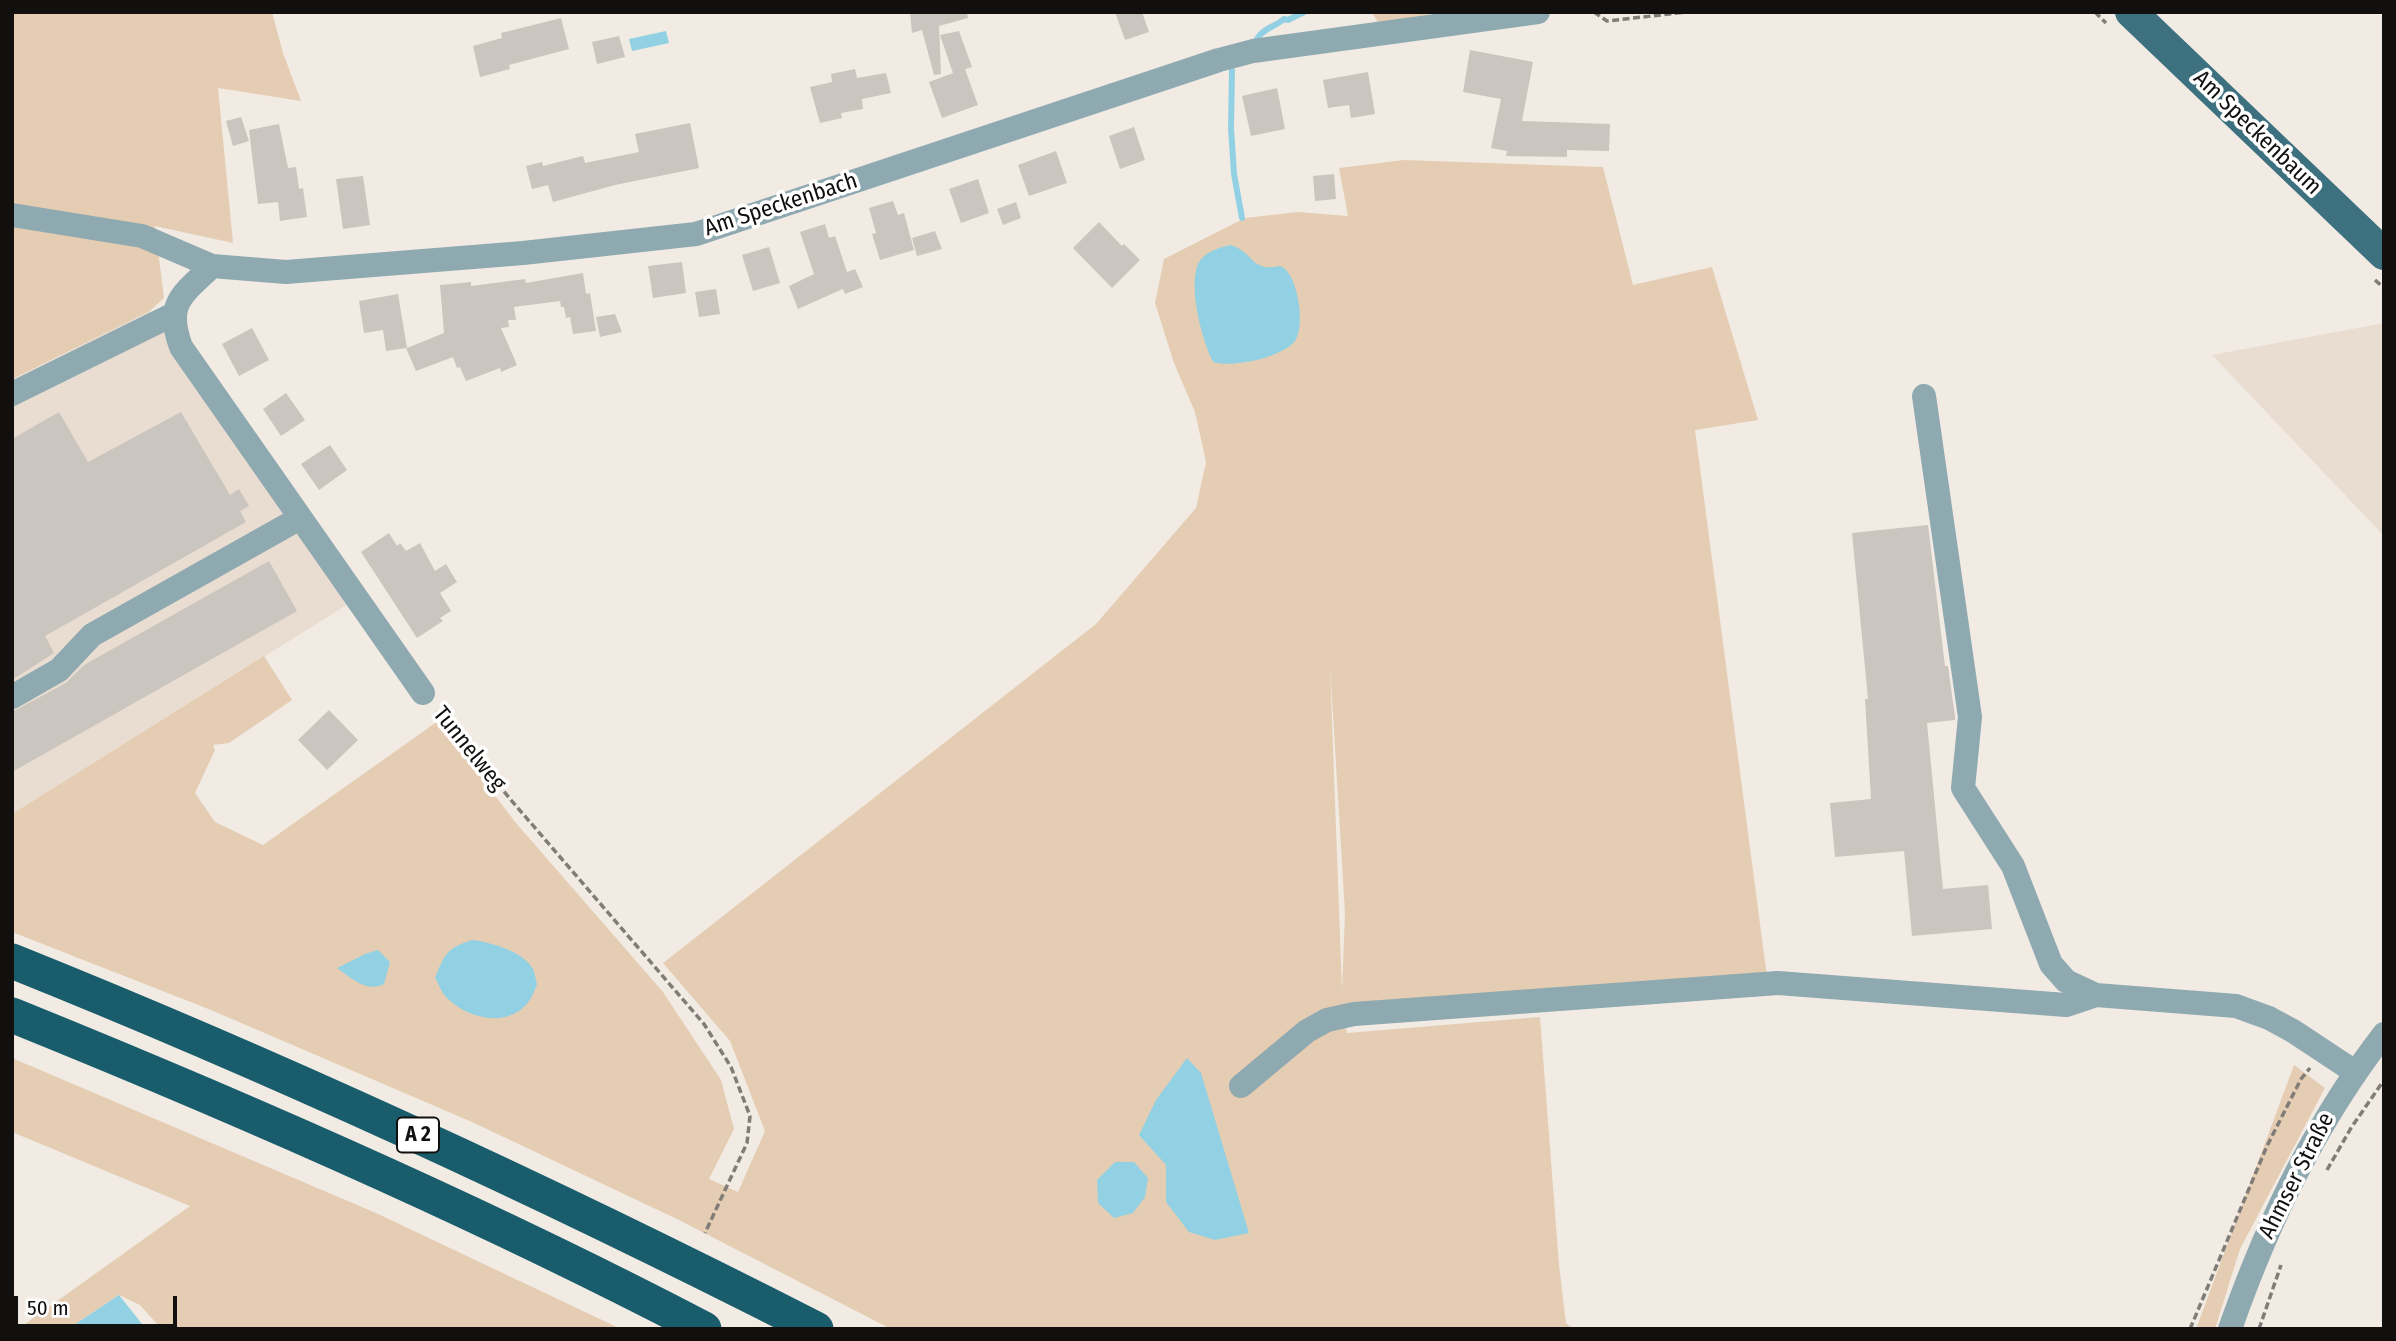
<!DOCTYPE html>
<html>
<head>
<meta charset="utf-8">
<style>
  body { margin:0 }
  #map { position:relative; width:2396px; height:1341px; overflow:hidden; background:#f1ebe4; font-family:"Fira Sans Condensed",sans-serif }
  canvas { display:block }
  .frame { position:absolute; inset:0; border:14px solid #12100e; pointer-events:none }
  .scale { position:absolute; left:14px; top:1296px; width:163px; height:32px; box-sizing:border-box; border:4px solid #12100e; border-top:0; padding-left:9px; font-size:21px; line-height:24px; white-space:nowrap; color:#12100e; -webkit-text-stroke:5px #fff; paint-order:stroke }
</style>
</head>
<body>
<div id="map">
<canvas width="2396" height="1341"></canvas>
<div class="frame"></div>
<div class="scale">50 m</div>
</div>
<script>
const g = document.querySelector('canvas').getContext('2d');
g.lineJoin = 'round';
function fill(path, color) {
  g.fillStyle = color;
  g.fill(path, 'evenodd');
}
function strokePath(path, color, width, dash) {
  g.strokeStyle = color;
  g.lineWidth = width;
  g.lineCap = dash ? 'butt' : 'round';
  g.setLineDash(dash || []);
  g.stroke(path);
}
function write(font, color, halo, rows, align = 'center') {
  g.font = font + ' "Fira Sans Condensed",sans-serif';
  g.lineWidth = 7;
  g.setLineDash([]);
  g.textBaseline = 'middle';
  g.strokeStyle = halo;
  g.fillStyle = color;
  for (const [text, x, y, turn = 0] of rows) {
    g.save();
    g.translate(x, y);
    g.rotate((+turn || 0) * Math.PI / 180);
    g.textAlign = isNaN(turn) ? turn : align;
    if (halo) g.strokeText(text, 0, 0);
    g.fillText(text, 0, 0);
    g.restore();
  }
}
const built = new Path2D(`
  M150,311L347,605L12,814V379Z
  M2384,323V536L2212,355Z`);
const green = new Path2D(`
  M12,12H272L283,53L301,101L218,88L233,243L155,226L164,298L150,311L12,379Z
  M1372,12H1444L1378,23Z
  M1404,160L1603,167L1633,285L1712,267L1758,420L1695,430L1767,977L1342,1005L1347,1033L1540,1017L1559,1265L1566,1323L1573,1329H891L679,1220L472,1122L211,1010L12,932V814L264,656L292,700L229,743L213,745L215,750L195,793L215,822L263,845L438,721L516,823L663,992L721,1080L734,1129L709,1179L738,1192L765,1131L730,1041L663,963L1096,624L1196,508L1206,462L1195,412L1174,363L1155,303L1164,259L1245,218L1298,212L1348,216L1339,168ZM1330,665L1345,913L1342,990L1330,666Z
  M12,1058L376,1213L621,1329H158V1325L140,1305L119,1295L68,1329H18L190,1206L12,1132Z
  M2294,1065L2325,1088L2240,1249L2215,1329H2196Z`);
const water = new Path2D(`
  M666,31L669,43L632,51L629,39Z
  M1230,245C1254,251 1250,273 1280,266C1298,272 1306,327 1295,341C1281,358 1232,368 1213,362C1202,340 1188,288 1198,264C1204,252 1218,248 1230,245Z
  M473,940C492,943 523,951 533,969C535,974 536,980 537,985C534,991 531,1000 526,1005C504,1028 466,1018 446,997C441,992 439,984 435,978C445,953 448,947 473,940Z
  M378,950L390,962L384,984C367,993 351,978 337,968L365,954Z
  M1187,1058L1201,1073L1249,1233L1215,1240L1189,1232L1166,1202V1165L1139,1135L1156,1100Z
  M1115,1162H1134L1148,1178L1145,1197L1133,1213L1114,1218L1098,1203L1097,1180Z
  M119,1295L146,1329H68Z`);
const stream = new Path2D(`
  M1257,39C1263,28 1275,27 1284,19L1288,20L1304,12
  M1232,70L1231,128L1234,174L1242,218`);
const building = new Path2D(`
  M910,12H967L968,18L939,26L941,74L934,75L922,30L912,33Z
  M1115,12H1142L1149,32L1125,40Z
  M561,18L569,49L509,65L510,69L480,77L473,46L502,38L501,33Z
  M959,31L972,67L965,69L978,105L942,118L929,82L953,73L940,35Z
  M619,36L625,57L597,64L592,42Z
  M1470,50L1533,62L1522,121L1610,124L1609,151L1567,150V157L1506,156L1507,151L1491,148L1501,99L1463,92Z
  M855,69L857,78L886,73L891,93L862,99L863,109L841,113L842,118L820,123L810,87L832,82L831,74Z
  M1368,72L1375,114L1351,118L1349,105L1328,108L1323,80Z
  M1277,88L1285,129L1251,136L1242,96Z
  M241,117L249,141L233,146L226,121Z
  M690,123L699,168L615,185L553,202L548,185L532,189L526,166L542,162L543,166L583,156L585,163L639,152L635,134Z
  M279,124L288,168L296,167L299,189L303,188L307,217L280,221L278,202L258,204L249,130Z
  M1134,127L1145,160L1120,169L1109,136Z
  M1056,151L1067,183L1029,196L1018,165Z
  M1334,174L1336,199L1315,201L1313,176Z
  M363,176L370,225L343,229L336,179Z
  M978,179L989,213L961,223L949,189Z
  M893,201L898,215L904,213L914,250L880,260L872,234L876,233L869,208Z
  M1016,202L1021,218L1003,225L997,209Z
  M1099,222L1122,246L1124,244L1140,260L1112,288L1073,248Z
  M825,224L829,238L835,236L847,272L855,269L863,287L845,294L843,289L798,309L789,286L814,274L800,232Z
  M935,231L942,249L917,256L912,238Z
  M769,247L780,283L753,291L742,255Z
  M682,262L686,293L653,298L648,266Z
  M583,273L586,294L590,293L596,331L573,334L570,317L566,318L564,307H561L560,301L514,307L516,320H508L509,327L501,328L517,365L501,372L500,368L466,381L460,367L457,368L453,357L416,371L406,348L386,351L383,330L364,333L359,301L398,294L407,348L444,333L440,285L471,282V286L525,279L526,283Z
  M716,289L720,314L699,317L695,292Z
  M615,314L622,332L600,337L596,317Z
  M252,328L269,360L239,376L222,344Z
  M286,393L305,420L281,436L263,409Z
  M59,412L88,462L181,412L230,495L239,489L249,506L240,511L246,522L45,636L54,653L12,680V439Z
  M330,445L347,470L319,490L301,464Z
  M1928,525L1945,666H1948L1955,717V720L1927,723L1943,889L1988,885L1992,929L1912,936L1904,851L1835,857L1830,803L1871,799L1865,699H1868L1852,533Z
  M389,533L397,546L400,543L406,551L420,543L435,571L446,564L457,582L440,593L451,611L440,618L443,621L417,638L361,552Z
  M269,561L297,611L12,772V712L66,683L84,665Z
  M329,710L358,740L327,770L298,740Z`);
const path = new Path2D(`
  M1594,12L1607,21L1687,12
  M2095,12L2106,23
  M2375,280L2384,288
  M437,711L511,800L704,1024L731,1067L750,1116L747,1143L705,1233
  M2327,1170L2351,1128L2384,1080
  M2190,1329L2267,1146L2301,1079L2310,1068
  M2259,1329L2281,1265`);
const minor = new Path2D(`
  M12,215L142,236L212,266L286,272L523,253L696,234L1219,60L1253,51L1538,12
  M212,266C182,295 165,303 181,347L423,693
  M12,394L174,314
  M1924,396L1970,717L1963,788L2013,866L2051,964L2066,981L2096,995
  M12,697L59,670L92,635L300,518
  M1241,1086L1307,1031L1327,1020L1354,1014L1778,983L2066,1005L2096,995L2236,1006L2269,1018L2293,1031L2355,1072
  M2230,1329C2267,1223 2315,1123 2384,1034`);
const major = new Path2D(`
  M2131,12L2384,254`);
const highway = new Path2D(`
  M12,961C286,1071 553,1195 816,1329
  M12,1015C247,1110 480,1212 704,1329`);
const shields = [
  [418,1135,42]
];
const shieldNames = [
  ["A 2",418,1135]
];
const streetNames = [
  ["Am Speckenbaum",2257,133,44],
  ["Am Speckenbach",781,205,-18],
  ["Tunnelweg",469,749,51],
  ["Ahmser Straße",2297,1176,-63]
];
fill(built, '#e9ddd1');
fill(green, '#e5cdb3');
fill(water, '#91d1e3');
strokePath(stream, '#91d1e3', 6);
fill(building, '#cbc5bf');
strokePath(path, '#807c77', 3.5, [7, 3.5]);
strokePath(minor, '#8fa9b1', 24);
strokePath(major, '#3d717f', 32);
strokePath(highway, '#195d6c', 35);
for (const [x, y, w] of shields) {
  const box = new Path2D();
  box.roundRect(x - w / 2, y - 17.5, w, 35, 5);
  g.fillStyle = '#fff';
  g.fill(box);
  strokePath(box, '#12100e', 2);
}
write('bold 21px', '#12100e', null, shieldNames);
write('23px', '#12100e', '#fff', streetNames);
</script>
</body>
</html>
